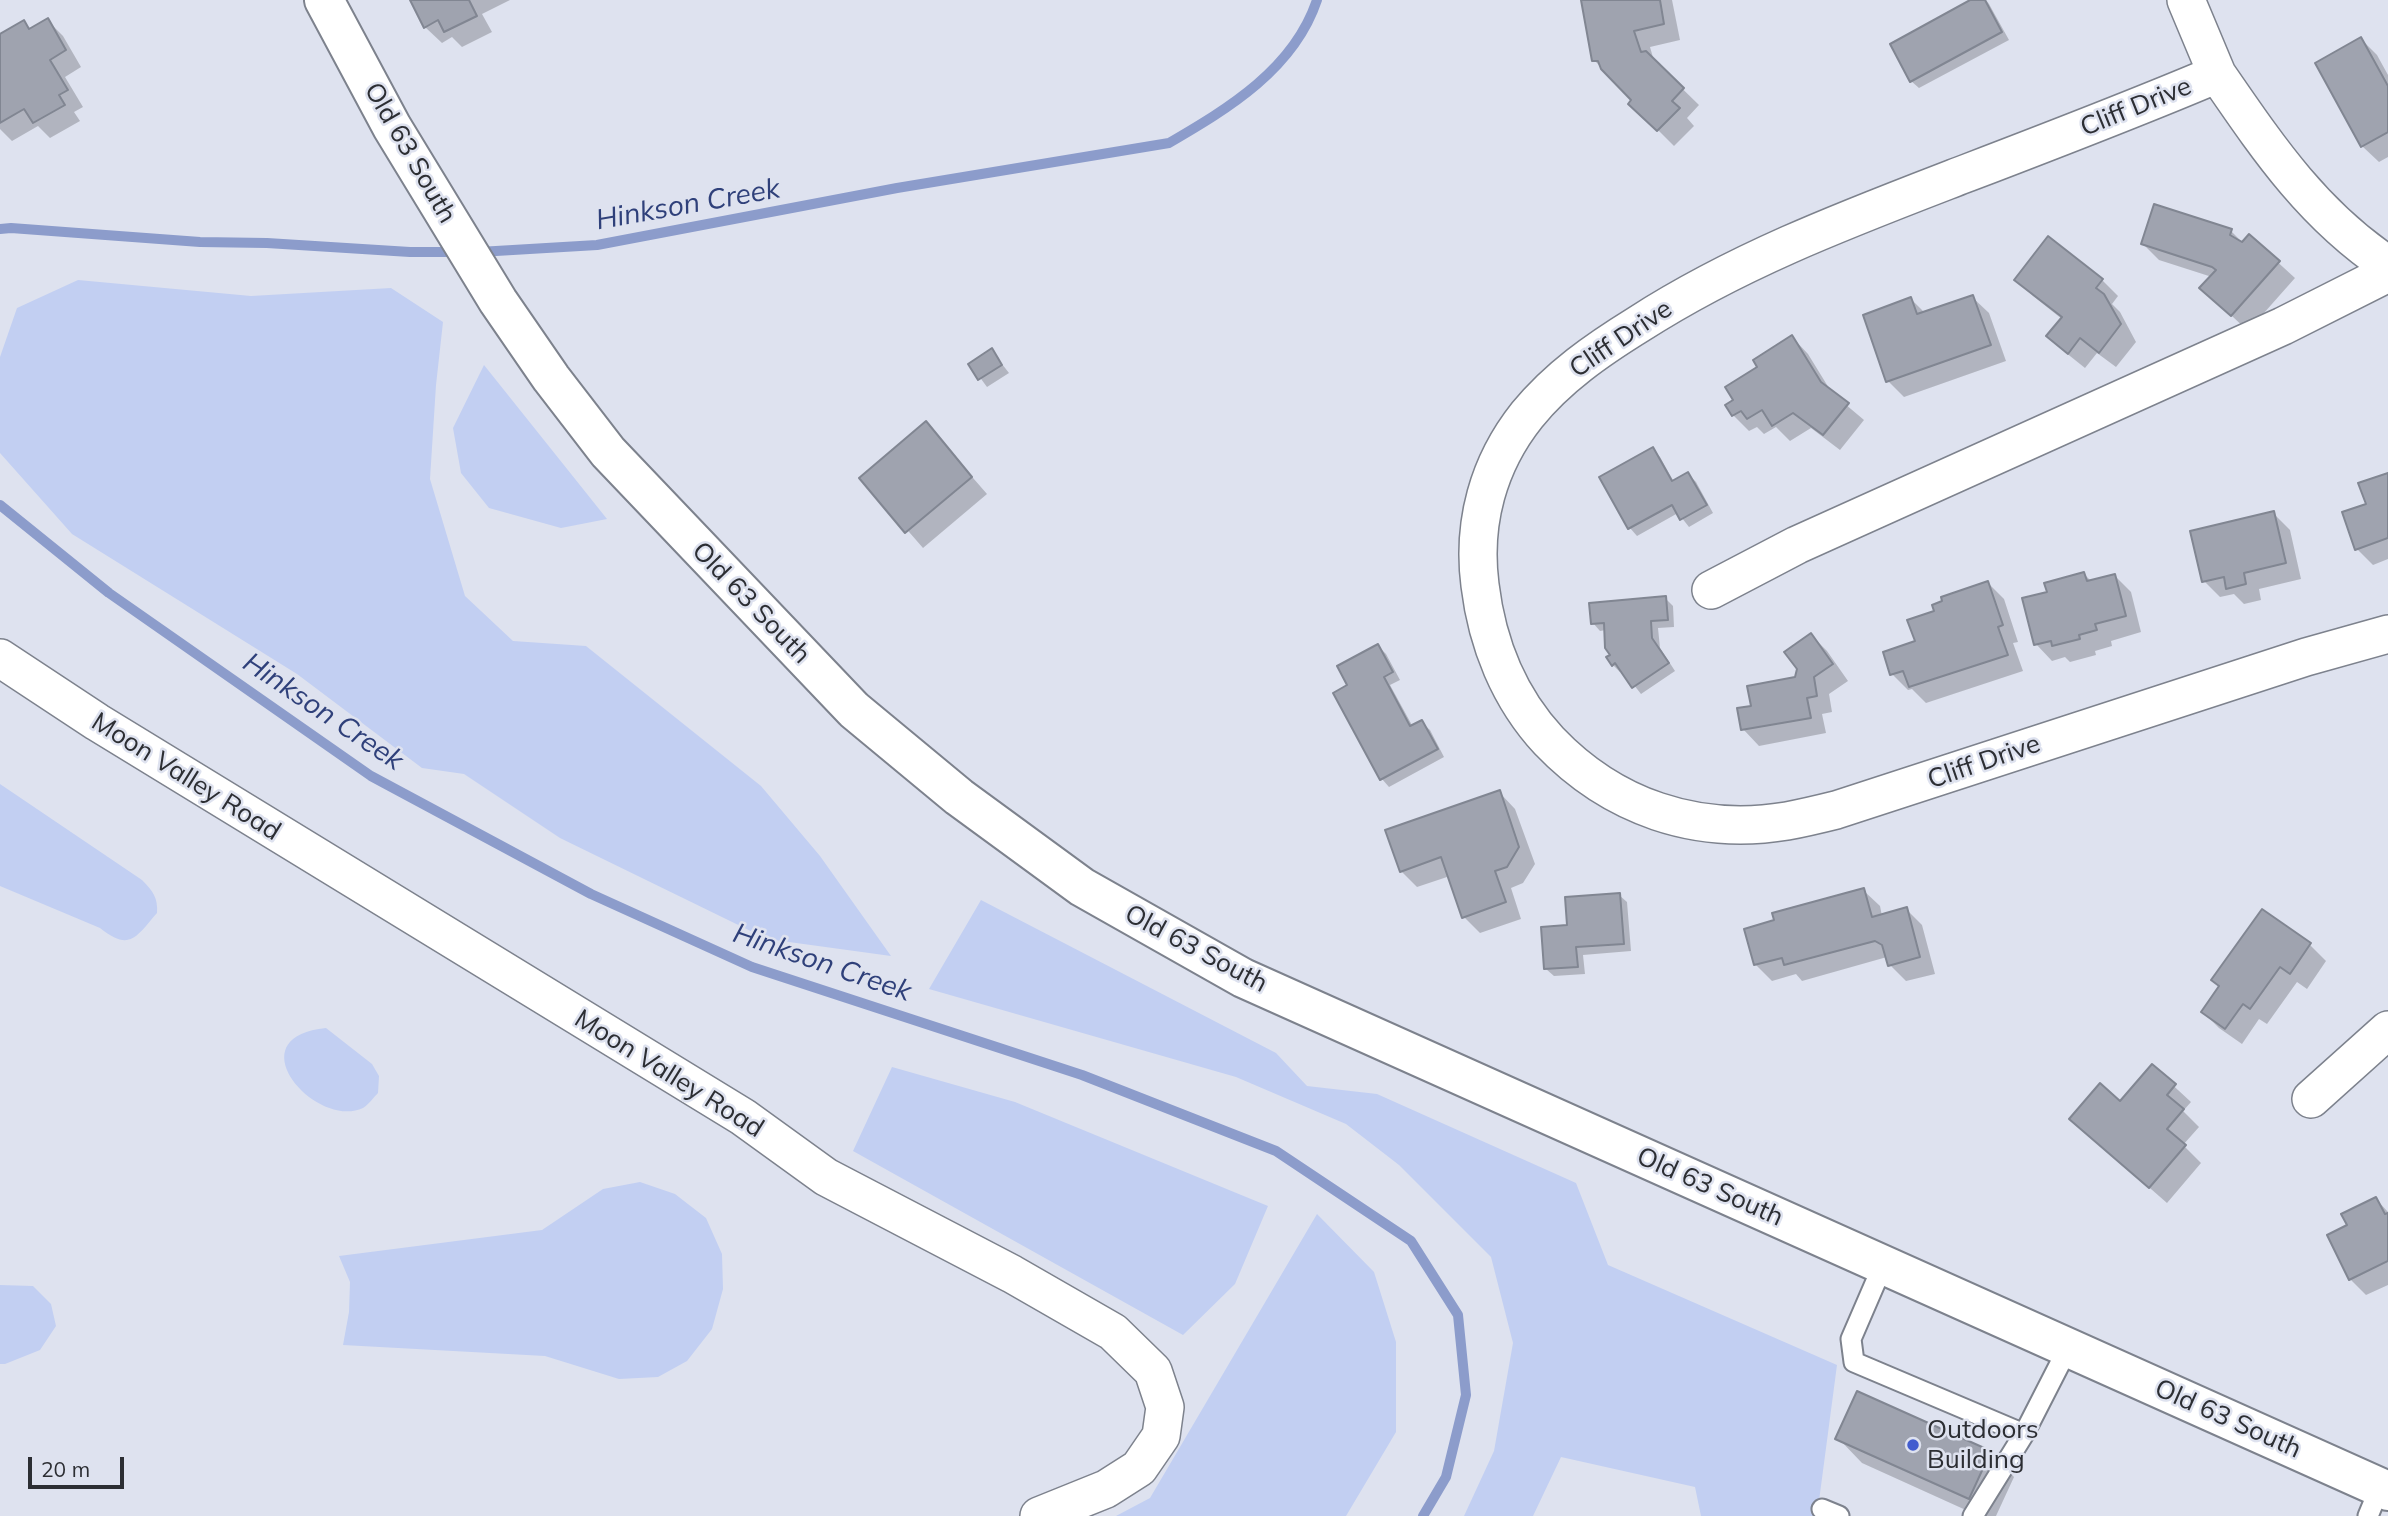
<!DOCTYPE html>
<html>
<head>
<meta charset="utf-8">
<style>
  body { margin:0 }
  #map { position:relative; width:2388px; height:1516px; overflow:hidden; background:#dee2ef; font-family:Mulish,sans-serif }
  canvas { display:block }
  .scale { position:absolute; left:28px; top:1457px; width:96px; height:32px; box-sizing:border-box; border:4px solid #2c2e33; border-top:0; padding-left:9px; font-size:21px; line-height:24px; white-space:nowrap; color:#2c2e33; -webkit-text-stroke:5px #dee2ef; paint-order:stroke }
</style>
</head>
<body>
<div id="map">
<canvas width="2388" height="1516"></canvas>
<div class="scale">20 m</div>
</div>
<script>
const g = document.querySelector('canvas').getContext('2d');
g.lineJoin = 'round';
function fill(path, color) {
  g.fillStyle = color;
  g.fill(path, 'evenodd');
}
function strokePath(path, color, width, dash) {
  g.strokeStyle = color;
  g.lineWidth = width;
  g.lineCap = dash ? 'butt' : 'round';
  g.setLineDash(dash || []);
  g.stroke(path);
}
function write(font, color, halo, rows, align = 'center') {
  g.font = font + ' Mulish,sans-serif';
  g.lineWidth = 5;
  g.setLineDash([]);
  g.textBaseline = 'middle';
  g.strokeStyle = halo;
  g.fillStyle = color;
  for (const [text, x, y, turn = 0] of rows) {
    g.save();
    g.translate(x, y);
    g.rotate((+turn || 0) * Math.PI / 180);
    g.textAlign = isNaN(turn) ? turn : align;
    if (halo) g.strokeText(text, 0, 0);
    g.fillText(text, 0, 0);
    g.restore();
  }
}
const green = new Path2D(`
  M78,280L251,296L391,288L443,322L436,385L430,479L465,596L513,641L586,646L761,786L820,856L891,956L767,939L560,838L464,774L422,768L297,674L72,534L0,453V357L17,308Z
  M484,365L607,519L561,528L489,508L461,473L453,428Z
  M0,784L142,880C153,891 158,898 157,913C136,937 130,952 100,928L0,886Z
  M981,900L1276,1053L1307,1086L1377,1094L1576,1183L1608,1265L1837,1365L1817,1516H1701L1695,1487L1561,1457L1533,1516H1464L1494,1451L1513,1343L1491,1257L1399,1165L1346,1124L1236,1077L929,989Z
  M326,1028L372,1064L379,1076L378,1093C374,1097 368,1105 363,1108C316,1130 234,1037 326,1028Z
  M892,1067L1015,1102L1268,1206L1235,1284L1183,1335L853,1151Z
  M640,1182L675,1194L706,1218L722,1254L723,1289L712,1329L687,1361L658,1377L619,1379L545,1356L343,1345L349,1312L350,1282L339,1256L542,1230L603,1189Z
  M1317,1214L1374,1272L1396,1342V1432L1346,1516H1116L1150,1498Z
  M0,1285L33,1286L51,1304L56,1326L40,1350L5,1364H0Z`);
const shadow = new Path2D(`
  M412,0H510L482,14L492,32L462,47L452,37L442,43L425,27Z
  M1583,0H1672L1680,40L1650,47L1654,61L1699,105L1687,118L1694,126L1674,146L1631,103L1633,100L1594,60Z
  M1974,0H1986L1989,4L2009,40L1919,88L1911,81Z
  M47,20L63,36L81,67L65,77L83,107L74,112L80,121L50,138L38,126L12,141L0,129V36L23,22L31,29Z
  M2361,39L2377,55L2388,75V157L2379,162L2362,146Z
  M2231,231L2243,243L2249,236L2295,278L2248,331L2202,288L2212,277L2159,260L2143,244Z
  M2048,239L2102,280L2118,296L2112,304L2120,312L2136,342L2116,367L2097,353L2085,368L2065,352L2049,336L2062,319L2033,296L2017,280Z
  M1972,297L1989,313L2006,361L1904,397L1888,381L1911,299L1925,313Z
  M1792,337L1808,354L1832,393L1864,420L1840,450L1811,428L1790,441L1776,427L1764,434L1757,427L1749,431L1733,415L1735,400L1760,367Z
  M991,350L1009,373L987,387L970,364Z
  M926,424L987,494L923,548L862,478Z
  M1652,449L1660,457L1674,482L1688,474L1696,482L1713,513L1689,527L1678,513L1637,536L1630,528L1601,477Z
  M2388,475V559L2373,565L2357,549L2368,505Z
  M2273,513L2290,530L2301,579L2259,589L2261,600L2244,604L2234,594L2220,597L2204,581Z
  M2084,574L2092,582L2115,576L2131,592L2141,632L2111,641L2112,646L2095,651L2096,655L2070,662L2065,657L2052,661L2036,644L2049,593Z
  M1988,583L2004,599L2018,642L2013,643L2023,671L1926,703L1912,689L1908,690L1892,674L1917,642L1944,602Z
  M1665,598L1673,606L1674,627L1658,628L1660,648L1675,671L1641,694L1623,671L1620,672L1613,665L1606,630L1600,631L1593,623Z
  M1811,635L1827,651L1848,681L1829,694L1832,712L1822,714L1826,733L1759,746L1743,729L1753,707L1797,678Z
  M1378,646L1386,654L1400,680L1390,685L1413,727L1422,723L1430,730L1444,757L1389,787L1382,779L1350,686Z
  M1499,792L1515,809L1535,864L1523,883L1511,888L1521,919L1480,933L1464,917L1450,876L1417,887L1401,871Z
  M1863,890L1880,906L1882,916L1906,909L1922,925L1935,974L1906,981L1890,965L1887,957L1802,981L1796,974L1772,981L1755,964Z
  M1619,895L1627,902L1631,951L1583,955L1585,974L1554,976L1546,969L1569,927Z
  M2262,911L2310,945L2326,961L2307,989L2297,982L2267,1024L2259,1019L2242,1044L2219,1028L2203,1012L2220,987Z
  M2152,1066L2191,1102L2183,1111L2199,1127L2183,1145L2201,1163L2167,1203L2071,1119L2120,1103Z
  M2376,1199L2388,1212V1285L2366,1295L2350,1279L2349,1226Z
  M1838,1438L1990,1452L2014,1477L1996,1516H1979L1862,1463Z`);
const stream = new Path2D(`
  M0,229L11,228L200,242L267,243L410,252H457
  M479,252L597,245L897,188L1169,143C1229,108 1294,69 1317,0
  M0,505L109,593L371,776L591,894L752,967L1082,1075L1276,1151L1411,1241L1458,1315L1466,1395L1446,1477L1423,1516`);
const building = new Path2D(`
  M410,0H469L477,16L444,32L438,20L424,28Z
  M1581,0H1660L1664,24L1634,31L1641,52L1646,51L1684,88L1672,101L1680,108L1657,131L1628,104L1631,100L1601,69L1598,61H1592Z
  M1970,0H1985L2002,32L1910,82L1890,44Z
  M48,18L66,50L50,60L68,90L59,95L65,105L33,123L24,109L0,123V34L24,20L29,29Z
  M2361,37L2388,86V132L2361,147L2315,63Z
  M2154,204L2232,229L2230,235L2242,242L2249,234L2280,261L2231,316L2199,288L2216,270L2212,267L2141,244Z
  M2048,236L2103,279L2096,288L2104,294L2121,324L2099,353L2080,338L2068,354L2046,336L2062,317L2014,280Z
  M1973,295L1991,345L1886,382L1863,315L1911,297L1917,314Z
  M1792,335L1821,382L1849,403L1823,435L1793,413L1772,426L1762,410L1747,419L1741,411L1732,416L1725,405L1733,400L1725,387L1757,367L1753,360Z
  M992,348L1002,365L978,380L968,364Z
  M926,421L972,477L905,533L859,478Z
  M1653,447L1672,481L1688,472L1707,505L1680,520L1672,505L1628,529L1599,477Z
  M2388,473V538L2355,550L2342,512L2366,504L2358,483Z
  M2274,511L2286,563L2244,573L2246,584L2226,589L2224,577L2202,582L2190,531Z
  M2084,572L2087,581L2115,574L2126,616L2095,624L2097,630L2079,635L2080,639L2052,646L2051,641L2034,645L2022,598L2047,592L2044,583Z
  M1988,581L2003,625L1998,627L2008,655L1909,687L1903,671L1890,675L1883,652L1915,641L1907,620L1934,611L1932,605L1942,601L1941,597Z
  M1666,596L1668,620L1651,621L1652,638L1669,663L1632,688L1615,663L1612,666L1606,657L1610,655L1605,648L1604,623L1591,624L1589,603Z
  M1811,633L1833,664L1814,677L1817,696L1807,698L1811,718L1741,730L1737,708L1751,706L1747,686L1795,677L1797,669L1784,652Z
  M1378,644L1393,672L1384,677L1410,726L1422,720L1438,749L1380,780L1333,693L1347,685L1337,666Z
  M1500,790L1519,847L1507,867L1495,871L1506,902L1462,918L1441,857L1400,872L1385,830Z
  M1864,888L1872,917L1907,907L1920,957L1888,966L1882,945L1875,941L1784,965L1782,958L1754,965L1744,929L1774,920L1772,913Z
  M1620,893L1624,944L1576,947L1578,967L1544,969L1541,927L1567,925L1565,897Z
  M2262,909L2311,943L2290,974L2280,967L2250,1009L2243,1004L2225,1029L2201,1012L2219,986L2211,980Z
  M2152,1064L2176,1084L2167,1095L2184,1109L2167,1129L2186,1145L2149,1188L2069,1119L2100,1083L2120,1101Z
  M2376,1197L2385,1214L2388,1213V1261L2349,1280L2327,1235L2347,1225L2341,1214Z
  M1857,1391L1991,1451L1969,1499L1835,1439Z`);
const service = new Path2D(`
  M1883,1265L1851,1339L1854,1362L2024,1434
  M1822,1509L1839,1516
  M1973,1516L2024,1434L2068,1348
  M2368,1516L2380,1487`);
const minor = new Path2D(`
  M2186,0L2217,74
  M2388,265C2312,214 2268,148 2217,74C2130,111 2043,144 1954,178C1845,220 1737,261 1639,324C1597,350 1558,377 1527,415C1488,464 1472,523 1480,585C1487,643 1509,698 1549,741C1612,807 1696,836 1787,821C1803,818 1820,814 1836,810L2306,657L2388,634
  M1711,590L1797,545L2283,326L2388,273
  M0,658L97,722L743,1117L826,1177L1012,1274L1113,1332L1153,1371L1165,1407L1161,1436L1139,1468L1106,1489L1039,1516
  M2311,1099L2388,1030`);
const secondary = new Path2D(`
  M324,0L392,127L498,301L551,378L608,452L854,710L959,797L1082,887L1243,978L2388,1491`);
const markers = [
  [1913,1445,7,"#415ccf"]
];
const streetNames = [
  ["Cliff Drive",2136,107,-22],
  ["Old 63 South",410,153,60],
  ["Cliff Drive",1621,339,-34],
  ["Old 63 South",751,603,46],
  ["Cliff Drive",1984,762,-19],
  ["Moon Valley Road",186,777,32],
  ["Old 63 South",1196,949,28],
  ["Moon Valley Road",669,1074,32],
  ["Old 63 South",1710,1187,24],
  ["Old 63 South",2228,1419,24]
];
const poiNames = [
  ["Outdoors",1927,1430],
  ["Building",1927,1460]
];
const waterNames = [
  ["Hinkson Creek",688,205,-10],
  ["Hinkson Creek",323,712,34],
  ["Hinkson Creek",822,963,19]
];
fill(green, '#c2cff2');
fill(shadow, '#0003');
strokePath(stream, '#8c9ccb', 10);
fill(building, '#9fa3af');
strokePath(building, '#818692', 2);
strokePath(service, '#7d828d', 23);
strokePath(minor, '#7d828d', 40);
strokePath(secondary, '#7d828d', 42);
strokePath(service, '#fff', 19);
strokePath(minor, '#fff', 37);
strokePath(secondary, '#fff', 38);
for (const [x, y, r, color] of markers) {
  const dot = new Path2D();
  dot.arc(x, y, r, 0, 2 * Math.PI);
  g.fillStyle = color;
  g.fill(dot);
  strokePath(dot, '#dee2ef', 2.5);
}
write('26px', '#2c2e33', '#dee2ef', streetNames);
write('26px', '#2c2e33', '#dee2ef', poiNames, 'left');
write('italic 28px', '#2f407a', '#dee2ef', waterNames);
</script>
</body>
</html>
